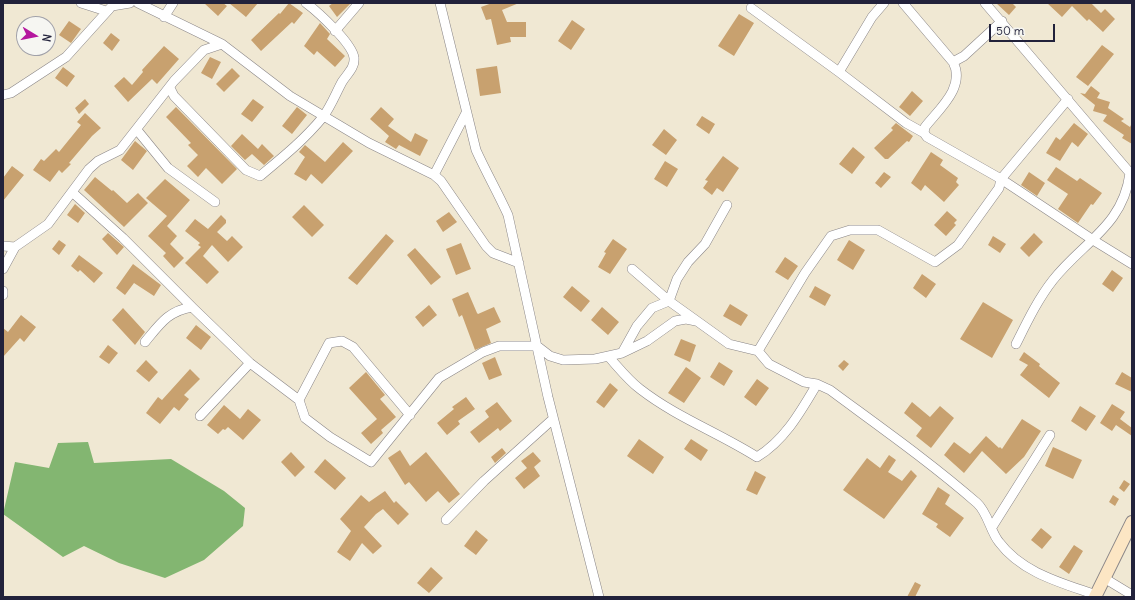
<!DOCTYPE html>
<html>
<head>
<meta charset="utf-8">
<style>
  body { margin:0 }
  #map { position:relative; width:1135px; height:600px; overflow:hidden; background:#f0e8d3; font-family:Delius,sans-serif }
  canvas { display:block }
  .frame { position:absolute; inset:0; border:4px solid #22223b; pointer-events:none }
  .north { position:absolute; left:16px; top:16px; width:40px; height:40px; box-sizing:border-box; background:#f6f6f2; border:1px solid #a1a1a9; border-radius:50%; rotate:100deg; font-size:11px; font-weight:700; line-height:16px; text-align:center; color:#22223b }
  .north::after { content:''; display:block; margin:auto; width:14px; height:18px; background:#b5179e; clip-path:polygon(50% 0,100% 100%,50% 72%,0 100%) }
  .scale { position:absolute; left:989px; top:24px; width:66px; height:18px; box-sizing:border-box; border:2px solid #22223b; border-top:0; padding-left:5px; font-size:12px; line-height:14px; white-space:nowrap; color:#22223b; -webkit-text-stroke:3px #f6f6f2; paint-order:stroke }
</style>
</head>
<body>
<div id="map">
<canvas width="1135" height="600"></canvas>
<div class="frame"></div>
<div class="north">N</div>
<div class="scale">50 m</div>
</div>
<script>
const g = document.querySelector('canvas').getContext('2d');
g.lineJoin = 'round';
function fill(path, color) {
  g.fillStyle = color;
  g.fill(path, 'evenodd');
}
function strokePath(path, color, width, dash) {
  g.strokeStyle = color;
  g.lineWidth = width;
  g.lineCap = dash ? 'butt' : 'round';
  g.setLineDash(dash || []);
  g.stroke(path);
}
const forest = new Path2D(`
  M88,442L94,463L171,459L224,491L245,508L243,526L204,560L165,578L119,563L84,546L63,557L3,514L15,462L49,468L58,443Z`);
const building = new Path2D(`
  M204,3H223L227,6L218,16Z
  M229,3H258L246,17Z
  M289,3L303,13L294,24L292,22L261,51L251,40L279,13L280,14Z
  M333,3H351L337,17L329,6Z
  M492,3H519L502,10L507,22H526V37H510L511,42L497,45L491,19L486,20L481,7Z
  M996,3H1012L1016,7L1009,15Z
  M1047,3H1091L1101,13L1105,9L1115,19L1103,32L1089,19L1087,21L1072,6L1062,17Z
  M739,14L754,23L734,56L718,46Z
  M572,20L585,29L571,50L558,41Z
  M69,21L81,29L71,43L59,35Z
  M320,23L330,34L327,39L345,56L335,67L317,51L314,55L304,46Z
  M111,33L120,40L112,51L103,43Z
  M1102,45L1114,54L1088,86L1076,77Z
  M164,46L179,59L157,84L152,79L128,102L114,86L124,77L132,85L143,72L142,70Z
  M210,57L221,62L212,79L201,73Z
  M497,66L501,93L480,96L476,69Z
  M63,67L75,76L67,87L55,78Z
  M232,68L240,76L224,92L216,84Z
  M1091,86L1100,93L1097,98L1110,102L1108,108L1124,119L1121,121L1130,127L1132,123V144L1122,138L1124,135L1103,121L1107,115L1093,111L1095,105L1080,93L1085,94Z
  M912,91L923,101L910,116L899,107Z
  M85,99L89,104L79,114L75,108Z
  M253,99L264,107L252,122L241,114Z
  M176,107L237,169L222,184L206,168L198,177L187,166L198,155L188,145L191,143L166,117Z
  M297,107L307,115L292,134L282,126Z
  M381,107L394,119L388,126L411,142L415,133L428,140L420,156L399,145L396,149L385,142L389,136L370,119Z
  M85,113L101,128L92,136L69,163L71,164L62,173L59,170L50,182L33,170L41,159L44,161L56,149L59,152L81,125L77,122Z
  M702,116L715,124L709,134L696,125Z
  M896,123L913,136L909,142L907,141L888,159H885L874,148L893,130L891,128Z
  M1074,123L1088,134L1078,147L1072,142L1060,161L1046,153L1056,137L1060,140Z
  M664,129L677,140L666,155L652,145Z
  M242,134L258,149L262,144L274,156L264,165L252,154L245,160L231,146Z
  M135,141L147,151L133,170L121,160Z
  M343,142L353,151L322,184L311,174L306,181L294,174L305,157L299,152L305,145L325,162Z
  M853,147L865,157L852,174L839,164Z
  M931,152L943,160L940,165L958,178L956,182L959,185L944,202L925,185L921,191L911,183Z
  M723,156L739,168L723,192L717,188L712,195L703,188L708,181L705,180Z
  M665,161L678,169L667,187L654,179Z
  M12,166L24,175L3,201V178Z
  M1056,167L1077,181L1080,178L1102,193L1093,205L1091,204L1078,223L1058,209L1068,194L1047,180Z
  M884,172L891,177L881,188L875,183Z
  M1029,172L1045,183L1037,196L1021,185Z
  M95,177L112,191L113,190L127,203L138,193L148,203L124,227L84,190Z
  M165,179L190,200L167,226L177,236L170,244L184,258L174,268L163,256L166,253L148,236L167,216L146,198Z
  M75,204L85,213L78,223L67,215Z
  M304,205L324,225L312,237L292,217Z
  M947,211L957,220L954,223L956,225L946,236L934,225Z
  M449,212L457,222L443,232L436,221Z
  M221,215L226,220V223L217,232L227,241L232,236L243,247L228,262L212,245L203,256L219,272L207,284L185,263L201,247L198,245L200,243L185,231L195,219L208,229Z
  M108,233L124,247L117,255L102,239Z
  M1034,233L1043,242L1029,257L1020,248Z
  M386,234L394,241L357,285L348,278Z
  M993,236L1006,244L1000,253L988,245Z
  M613,239L627,249L610,274L598,267L606,253L604,252Z
  M59,240L66,245L59,255L52,249Z
  M849,240L865,250L853,270L837,260Z
  M461,243L471,269L456,275L446,249Z
  M415,248L441,277L431,285L407,255Z
  M79,255L103,273L94,283L80,270L78,272L71,266Z
  M785,257L798,266L788,280L775,272Z
  M133,264L161,285L154,296L134,283L125,295L116,288Z
  M1112,270L1123,278L1113,292L1102,284Z
  M922,274L936,284L926,298L913,288Z
  M572,286L590,301L581,312L563,297Z
  M815,286L831,295L825,306L809,297Z
  M468,292L477,313L478,314L494,307L501,322L486,329L491,343L475,350L462,315L459,317L452,299Z
  M983,302L1013,320L992,358L960,339Z
  M730,304L748,315L741,326L723,316Z
  M429,305L437,315L423,327L415,317Z
  M602,307L619,322L608,335L591,320Z
  M123,308L145,332L135,345L112,320Z
  M21,315L36,327L24,342L20,338L3,357V328L8,332Z
  M196,325L211,337L201,350L186,338Z
  M681,339L696,345L690,362L674,355Z
  M108,345L118,353L109,364L99,357Z
  M1024,352L1040,364L1039,366L1060,383L1049,398L1020,375L1028,365L1019,360Z
  M495,357L502,375L489,380L482,363Z
  M146,360L158,372L149,382L136,371Z
  M844,360L849,364L843,371L838,366Z
  M719,362L733,371L724,386L710,377Z
  M686,367L701,378L684,403L668,393Z
  M190,369L200,379L184,395L189,399L179,411L174,407L160,424L146,413L158,397L162,400Z
  M366,372L385,395L380,399L396,417L381,430L383,433L371,444L361,433L377,419L349,388Z
  M1122,372L1132,378V392L1115,384Z
  M757,379L769,388L756,406L744,397Z
  M610,383L618,390L604,408L596,402Z
  M466,397L475,409L458,421L460,424L447,435L437,423L454,409L452,407Z
  M497,402L512,421L500,431L498,428L479,443L470,432L489,417L485,411Z
  M912,402L930,417L940,406L954,418L931,448L916,436L922,428L904,413Z
  M1112,404L1125,412L1120,419L1132,428V436L1116,425L1112,431L1100,423Z
  M224,405L240,419L248,409L261,420L243,440L228,427L225,430L223,429L218,434L207,425Z
  M1080,406L1096,416L1086,431L1071,421Z
  M1022,419L1041,431L1024,457L1006,474L982,451L964,473L944,455L954,442L970,454L986,436L999,448L1000,447L1002,449Z
  M639,439L664,457L653,474L627,456Z
  M691,439L708,450L701,461L684,449Z
  M1053,447L1082,460L1073,479L1045,466Z
  M502,448L506,453L495,463L491,457Z
  M400,450L410,466L426,452L460,494L449,503L438,491L426,502L409,482L405,485L388,458Z
  M291,452L305,467L295,477L281,462Z
  M533,452L541,461L534,467L540,476L524,489L515,478L527,468L521,461Z
  M889,455L896,460L888,472L902,481L911,470L917,476L884,519L843,490L867,458L880,468Z
  M325,459L346,478L335,490L314,472Z
  M755,471L766,477L757,495L746,490Z
  M1124,480L1130,484L1124,492L1119,488Z
  M938,487L950,495L945,504L964,518L950,537L936,527L938,524L922,514Z
  M385,491L394,503L396,501L409,514L398,525L383,509L376,514L364,527L382,546L373,554L362,543L350,561L337,552L351,531L340,519L361,495L369,502Z
  M1113,495L1119,499L1115,506L1109,502Z
  M1041,528L1052,537L1042,549L1031,540Z
  M476,530L488,540L476,555L464,546Z
  M1074,545L1083,551L1069,574L1059,567Z
  M431,567L443,578L429,593L417,583Z
  M915,582L921,585L915,597H907Z`);
const street = new Path2D(`
  M81,3L106,11
  M138,3L222,44
  M440,3L476,150C486,172 498,193 508,215L548,397L599,597
  M903,3L953,62C966,87 939,109 925,127L924,133L927,137L1001,179L1093,240L1132,264
  M985,3L1130,173C1123,226 1083,242 1053,280C1038,299 1027,322 1016,344
  M751,8L839,72L906,123L924,133
  M164,17L173,3
  M335,31L359,3
  M953,62L964,56L1002,21
  M839,72L872,17L884,3
  M170,88L174,96L246,170L260,176C283,157 304,140 323,117C331,106 336,93 342,82C347,74 355,68 354,58C353,44 318,12 306,3
  M3,95L11,93L66,57L112,6L130,3
  M137,130L168,168L215,202
  M434,175L466,113
  M72,192L123,238L192,307
  M3,246L15,247L48,224L89,169L98,161L120,150L174,81L204,50L222,44L290,96L369,143L434,175L441,181L486,246L493,253L519,263
  M3,269L15,247
  M632,269L669,301L677,279L688,262L705,244L727,205
  M3,291V295
  M145,342C160,324 168,311 192,307L250,363L299,400L329,343L342,341L353,347L410,415
  M758,351L805,273L831,236L850,230H878L935,262L958,245L999,188L1001,179L1068,99
  M622,353L637,326L652,308L669,301L729,344L758,351L769,364L804,382L817,384L830,390C880,427 930,462 977,503C988,513 990,531 999,542C1022,573 1062,583 1096,595
  M608,356C618,367 628,380 640,389C676,417 719,433 757,457C785,440 801,411 817,384
  M299,400L305,418L330,437L371,462L439,378L483,352L499,346H537L550,356L563,360L595,359L622,353L647,341L675,321L686,319L696,321
  M200,416L250,363
  M446,520L484,481L553,419
  M992,527L1050,435
  M1104,578L1132,595`);
const secondary = new Path2D(`
  M1095,597L1132,522`);
fill(forest, '#83b671');
fill(building, '#c8a16f');
strokePath(street, '#898587', 10);
strokePath(secondary, '#898587', 14);
strokePath(street, '#fff', 9);
strokePath(secondary, '#fce6c4', 12);
</script>
</body>
</html>
